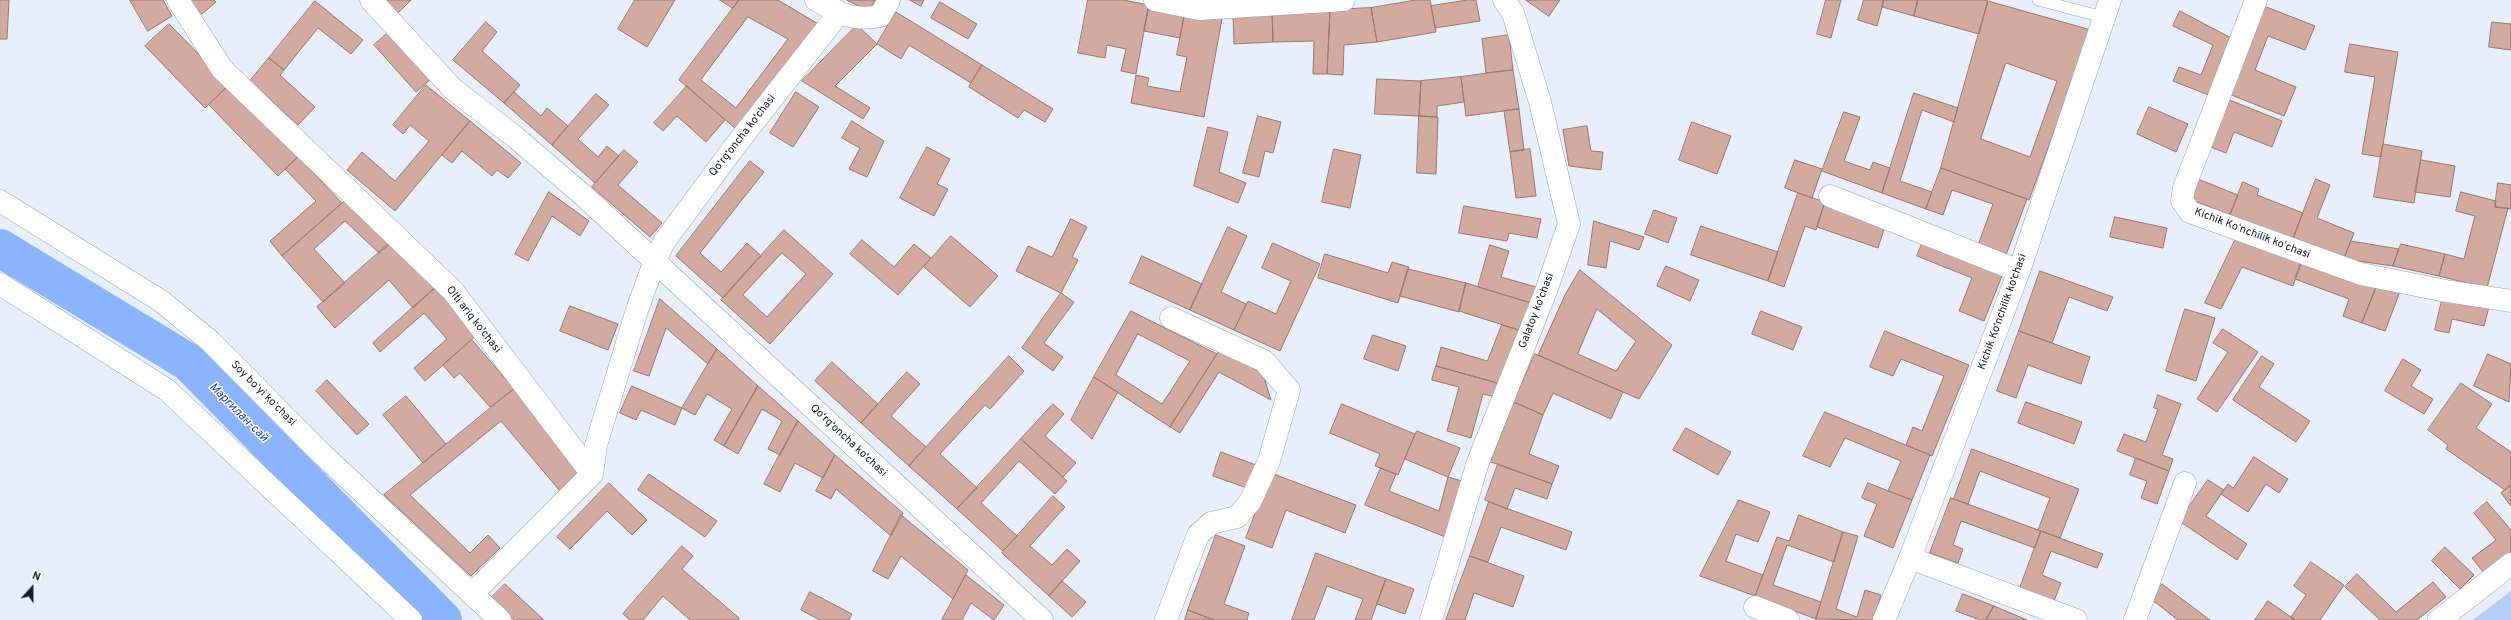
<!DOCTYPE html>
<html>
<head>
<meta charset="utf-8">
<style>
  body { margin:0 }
  #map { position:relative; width:2511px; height:620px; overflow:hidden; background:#e7effc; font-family:Overpass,sans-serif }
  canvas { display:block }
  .north { position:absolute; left:12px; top:568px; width:40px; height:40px; -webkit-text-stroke:3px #fff; paint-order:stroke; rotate:21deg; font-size:11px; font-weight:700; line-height:16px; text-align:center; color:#161d28 }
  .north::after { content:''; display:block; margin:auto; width:14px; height:18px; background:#161d28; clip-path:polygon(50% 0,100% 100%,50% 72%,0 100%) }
</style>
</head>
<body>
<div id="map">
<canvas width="2511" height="620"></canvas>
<div class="north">N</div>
</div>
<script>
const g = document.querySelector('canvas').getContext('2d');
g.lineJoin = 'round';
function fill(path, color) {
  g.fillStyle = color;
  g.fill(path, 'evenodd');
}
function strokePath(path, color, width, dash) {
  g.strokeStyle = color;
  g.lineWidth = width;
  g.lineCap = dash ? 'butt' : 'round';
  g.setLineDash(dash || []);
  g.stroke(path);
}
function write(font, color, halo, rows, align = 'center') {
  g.font = font + ' Overpass,sans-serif';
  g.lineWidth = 3;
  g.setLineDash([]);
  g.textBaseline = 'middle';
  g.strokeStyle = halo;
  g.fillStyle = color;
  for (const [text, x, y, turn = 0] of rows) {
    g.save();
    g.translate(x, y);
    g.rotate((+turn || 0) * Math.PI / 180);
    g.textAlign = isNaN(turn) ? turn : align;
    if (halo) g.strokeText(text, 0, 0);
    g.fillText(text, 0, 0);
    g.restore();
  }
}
const green = new Path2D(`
  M2511,591V620H2473Z`);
const river = new Path2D(`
  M0,248L188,362L443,620`);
const building = new Path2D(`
  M0,0H9L7,39H0Z
  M130,0H163L172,16L148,31Z
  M190,0H214L216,2L202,14Z
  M382,0H411L396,15Z
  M635,0H675L647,47L618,29Z
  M720,0H739L733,8Z
  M739,0H778L820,25L736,129L679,80ZM748,17L788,39L736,108L701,80Z
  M847,0H875L869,11Z
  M910,0H924L921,6Z
  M1088,0H1123L1149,5L1136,74L1121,71L1126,49L1107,45L1105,58L1078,53Z
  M1416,0H1430L1436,32L1377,42L1371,8Z
  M1468,0H1476L1480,21L1435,28L1431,6Z
  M1526,0H1560L1549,16Z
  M1826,0H1841L1831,38L1817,34Z
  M1864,0H1884L1877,26L1858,20Z
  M1884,0H1918L1914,16L1882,7Z
  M1918,0H1984L1988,1L1979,34L1914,16Z
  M315,1L363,40L351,54L318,28L284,70L269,58Z
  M1988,1L2091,30L2029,200L1941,168ZM2006,63L2057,81L2030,157L1981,139Z
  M940,2L977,24L968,39L931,18Z
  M1149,5L1185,12L1180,38L1144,31Z
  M2264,6L2315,26L2305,50L2268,36L2255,70L2296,87L2284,116L2229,94Z
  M1371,8L1377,42L1344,45L1343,75L1327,74L1330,10Z
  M1330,10L1327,74H1313L1314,41L1273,42L1272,12Z
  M2180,11L2233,39L2211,96L2173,81L2179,67L2201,75L2213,45L2173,26Z
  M896,12L982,65L971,83L909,45L901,59L877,44Z
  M1185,12L1222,19L1204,117L1131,103L1136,75L1149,78L1147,86L1180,92L1187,57L1177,55Z
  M1272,12L1273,42L1234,44L1233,14Z
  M486,22L497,32L482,51L520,85L504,103L453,60Z
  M2492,22L2511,24V50L2489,47Z
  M169,24L229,85L205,108L145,46Z
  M857,25L877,44L835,86L870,108L863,119L802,81Z
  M389,32L431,79L416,92L374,45Z
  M1509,35L1513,70L1486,73L1482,39Z
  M2350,44L2398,52L2381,157L2362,154L2375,77L2345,72Z
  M269,58L284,70L280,75L315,107L298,125L250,81Z
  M982,65L1053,109L1045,122L1024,110L1018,118L969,87Z
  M1513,70L1519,109L1466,116L1461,77Z
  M1461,77L1464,102L1437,106V117L1419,116L1421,81Z
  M1377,79L1421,81L1419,116L1375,114Z
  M229,85L298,157L278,176L209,105Z
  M426,85L470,121L395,211L347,170L362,152L395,181L429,141L410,125L403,134L393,125Z
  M687,86L725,120L706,142L677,116L663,131L654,123Z
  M514,92L541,116L547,108L568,126L552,145L504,103Z
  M796,92L819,107L793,147L770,133Z
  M1914,93L1958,108L1954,122L1922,110L1900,181L1932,192L1926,209L1882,193Z
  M596,94L609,105L578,139L598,157L607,146L619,156L595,183L552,145Z
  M2227,99L2282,121L2272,147L2234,132L2226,153L2208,146Z
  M2149,107L2188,124L2176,152L2137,134Z
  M1519,109L1524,150L1510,152L1504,111Z
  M1844,112L1860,117L1844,161L1870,170L1873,162L1890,168L1882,193L1822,171Z
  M1258,116L1281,122L1273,153L1265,151L1259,177L1243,173Z
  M1419,116L1438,117L1436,174L1417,173Z
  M470,121L521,163L508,178L497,170L492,176L462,151L452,163L442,155Z
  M852,121L884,141L867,177L849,169L860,148L842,138Z
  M1692,122L1731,136L1717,174L1679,160Z
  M1587,126L1591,151L1603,152L1601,170L1569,166L1563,130Z
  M1208,127L1228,132L1219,172L1246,183L1238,203L1194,186Z
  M2383,144L2422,151L2414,203L2374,197Z
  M927,147L950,159L937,184L948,189L934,216L900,198Z
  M1334,149L1361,155L1350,208L1322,202Z
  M1530,149L1536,196L1516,198L1510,152Z
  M624,150L638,162L618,185L662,223L650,237L592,187Z
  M298,157L342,203L282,256L270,241L316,201L285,169Z
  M1795,160L1822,169L1812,198L1785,188Z
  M2421,160L2455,166L2450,197L2415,192Z
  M750,161L764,172L700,253L721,272L747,243L761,256L723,298L676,256Z
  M1941,168L2027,199L2006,255L1978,245L1993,204L1952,190L1943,215L1926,209Z
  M2198,179L2238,195L2230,215L2190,199Z
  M2316,179L2330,185L2317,218L2354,233L2344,259L2293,239Z
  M2243,182L2259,189L2257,195L2303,213L2293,239L2230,215Z
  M2498,183L2511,185V209L2495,207Z
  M549,192L589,221L580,236L552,216L528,261L515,254Z
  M2461,192L2496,201L2495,207L2508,208L2487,288L2439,276L2445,254L2464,259L2475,216L2456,211Z
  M1798,193L1825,202L1816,230L1805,226L1784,287L1768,281Z
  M346,200L392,242L379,253L345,221L314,249L345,283L323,302L282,256Z
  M1825,202L1886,223L1878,248L1817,227Z
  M1464,206L1541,219L1537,238L1509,233L1507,241L1459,233Z
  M1654,210L1677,218L1668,243L1645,234Z
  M2115,217L2167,228L2163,248L2110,237Z
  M1071,219L1087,227L1072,257L1078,260L1061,293L1016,271L1028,246L1052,257Z
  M1594,221L1644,237L1639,250L1610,241L1606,268L1588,265Z
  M1701,226L1778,252L1768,281L1691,255Z
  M1228,227L1247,236L1221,292L1246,304L1234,330L1190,310Z
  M784,230L833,274L770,344L721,300ZM782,253L806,274L767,317L743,295Z
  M2238,234L2303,258L2293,286L2242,267L2221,309L2205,303Z
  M951,236L998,276L970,307L924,267Z
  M1924,239L2004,271L1984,321L1959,311L1972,278L1917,256Z
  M393,240L437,286L413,308L389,280L335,328L317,307Z
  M862,240L894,267L914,244L931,258L898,295L850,254Z
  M2351,241L2399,249L2393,266L2344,259Z
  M1273,243L1320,264L1280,351L1234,330L1248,301L1276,314L1291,281L1262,268Z
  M2401,244L2445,254L2439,276L2393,266Z
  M1490,245L1509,251L1501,277L1536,287L1531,303L1478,287Z
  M1325,254L1388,273L1392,262L1409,267L1398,303L1318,278Z
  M1142,256L1202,284L1190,310L1130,283Z
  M2303,258L2377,285L2362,323L2343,316L2349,299L2295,279Z
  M1666,266L1699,280L1690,301L1657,286Z
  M1408,269L1466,283L1459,312L1400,296Z
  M1580,270L1672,345L1639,399L1538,355L1565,295ZM1597,309L1636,341L1616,371L1578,354Z
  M2040,271L2113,297L2107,311L2069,297L2052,343L2019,331Z
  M1466,283L1531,303L1522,331L1459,311Z
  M2377,285L2401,289L2385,331L2362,323Z
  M437,286L479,333L425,381L414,368L447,339L424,313L380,352L373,343Z
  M1061,293L1074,302L1044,343L1063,357L1053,371L1022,348Z
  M2443,296L2489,307L2484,326L2452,319L2449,333L2435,330Z
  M660,299L717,349L708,364L666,328L649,376L634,371Z
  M570,306L618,324L608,350L560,331Z
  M2185,309L2215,318L2196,381L2166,371Z
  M1131,311L1217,354L1170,427L1094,377ZM1138,334L1190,361L1162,404L1116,375Z
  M1761,311L1802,327L1793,350L1752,334Z
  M1502,325L1522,331L1501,384L1436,366L1441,347L1487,361Z
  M2223,329L2258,352L2217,412L2197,399L2228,352L2213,343Z
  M1885,331L1969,365L1932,456L1906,445L1913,427L1922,431L1944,376L1901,359L1893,376L1870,367Z
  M2019,331L2090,357L2081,384L2028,365L2016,398L1997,391Z
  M1373,335L1406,346L1398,371L1364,359Z
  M472,340L514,389L490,407L460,373L454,378L443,365Z
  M717,349L758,386L724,446L714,440L732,409L707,394L695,415L682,408Z
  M1220,350L1263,374L1271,400L1219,372L1180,433L1170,427Z
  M1535,354L1623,392L1611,419L1553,393L1543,415L1514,402Z
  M2488,354L2511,364L2509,402L2474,386Z
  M1009,356L1024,371L990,409L985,405L940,454L977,488L957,509L909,466Z
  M2262,356L2274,364L2259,387L2310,421L2296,442L2233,400Z
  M2403,359L2421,370L2411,386L2433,399L2424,414L2385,391Z
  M832,362L878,404L861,423L815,381Z
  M1436,366L1501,384L1496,397L1483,394L1471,438L1447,431L1459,387L1432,380Z
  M907,372L920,384L891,416L926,447L909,466L861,423Z
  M1094,377L1118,392L1092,439L1071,420Z
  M327,380L369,424L357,435L316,391Z
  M2461,383L2492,404L2476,428L2511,452V485L2505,490L2446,449L2448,445L2428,430Z
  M632,386L682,408L675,425L641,410L636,420L620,413Z
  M758,386L798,421L780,455L768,449L782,421L762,409L738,454L724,446Z
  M514,389L583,472L560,491L501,421L410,495L470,553L488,535L500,548L471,576L384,495Z
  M2158,395L2181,404L2162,455L2173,459L2169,471L2117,451L2124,434L2146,442L2158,409L2154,408Z
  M406,396L446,444L423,463L383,415Z
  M1514,402L1543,415L1529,454L1559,466L1552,484L1491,462Z
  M2026,402L2082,422L2074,444L2018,423Z
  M1053,404L1064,414L1045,436L1076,463L1063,477L1021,439Z
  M1342,404L1415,434L1398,475L1375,466L1380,454L1330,433Z
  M1825,412L1930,455L1912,500L1888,491L1901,461L1845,438L1830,467L1803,456Z
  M798,421L835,455L823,478L795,463L780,492L764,484Z
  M1686,428L1731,452L1718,475L1673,450Z
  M1417,431L1460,448L1448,477L1405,459Z
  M1021,439L1067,481L1055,494L1019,461L981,503L1017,536L1003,551L957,509Z
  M1972,449L2079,489L2060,538L2038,530L2050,498L1980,471L1968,504L1954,499Z
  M1221,452L1256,465L1247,488L1213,476Z
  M835,455L903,513L891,536L836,489L831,499L816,491Z
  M2254,457L2288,479L2279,493L2266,484L2248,512L2221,494L2228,484L2233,488Z
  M2136,458L2169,471L2157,504L2141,498L2147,481L2130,475Z
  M1498,464L1552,484L1547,499L1515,488L1507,509L1485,500Z
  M1381,468L1396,474L1389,491L1439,511L1448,477L1462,481L1448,538L1365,505Z
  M1271,473L1356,505L1345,533L1286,510L1272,548L1246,538Z
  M649,474L717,521L705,537L638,490Z
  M2208,480L2224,490L2206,516L2247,544L2237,560L2179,521Z
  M609,483L647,520L632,535L607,511L570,549L557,537Z
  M1868,483L1912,500L1893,548L1864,536L1877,504L1862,498Z
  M2511,485V506L2501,493Z
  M1053,496L1065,507L1030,546L1052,565L1067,549L1080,561L1049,596L1002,553Z
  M1951,498L2041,531L2035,548L1961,521L1953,545L1963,549L1958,563L1930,553Z
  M1739,500L1770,512L1758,542L1736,534L1726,561L1763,575L1755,596L1700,576Z
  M1489,502L1572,532L1566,550L1501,527L1488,562L1470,556Z
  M2487,502L2511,530V552L2484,573L2472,558L2496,540L2474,513Z
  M901,515L968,570L953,599L901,556L888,579L873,571Z
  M1799,515L1843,532L1834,562L1787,545L1773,585L1821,602L1816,619L1755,596L1777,537L1789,541Z
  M2041,531L2103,554L2097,568L2051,551L2042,575L2061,583L2054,601L2020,588Z
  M1843,532L1858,536L1836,609L1857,617L1865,590L1881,595L1874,620L1816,619Z
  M1216,535L1245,546L1224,604L1249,613L1247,620H1214L1188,610Z
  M682,546L693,556L682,569L739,618L738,620H690L663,596L643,620H630L623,614Z
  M2445,547L2474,575L2460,589L2432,561Z
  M1316,553L1386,579L1371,620H1355L1363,599L1327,586L1314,620H1292Z
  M1470,556L1524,576L1513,607L1474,593L1465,620H1446Z
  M2311,562L2344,585L2320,620H2295L2291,617L2306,595L2294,586Z
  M2357,574L2396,612L2433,582L2446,597L2417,620H2380L2345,587Z
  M966,575L1004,605L994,620L971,603L962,620H942Z
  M1386,579L1414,589L1405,614L1377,604Z
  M1062,581L1086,602L1072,617L1049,596Z
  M505,584L544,620H514L491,598Z
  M2162,584L2210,620H2178L2151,599Z
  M810,592L852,614L849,620H820L801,610Z
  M1963,594L1994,606L1986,620H1980L1956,611Z
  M2268,601L2291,617L2295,620H2255Z
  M1994,606L2027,620H1986Z
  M1188,610L1214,620H1185Z`);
const lane = new Path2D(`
  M2038,0L2103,17`);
const street = new Path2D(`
  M178,0L222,69L453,291L592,474L472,594
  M371,0L453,89L515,137L584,196L1042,620
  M816,0C839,13 853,22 880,16L889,0
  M1155,0L1199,9L1344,0
  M2256,0L2184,188L2182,201L2190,212L2361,274L2446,291L2511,301
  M1830,196L2019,271
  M0,201L161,301L210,341L322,454L500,620
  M0,284L167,390L411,620
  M592,474L596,445L637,310L654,263L664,242L735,146L839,13
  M1910,558L2076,620
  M1755,607L1788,620
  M1166,620L1198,535L1211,523L1237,517L1250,502L1269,461L1289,390L1264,361L1171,318
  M1431,620L1478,462L1546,291L1569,224L1540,102L1513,13L1504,0
  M1884,620L1910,558L2019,271L2110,0
  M2135,620L2185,483`);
const secondary = new Path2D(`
  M2439,620L2511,564`);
const streetNames = [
  ["Qo‘rg‘oncha ko‘chasi",743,136,-52],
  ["Kichik Koʻnchilik koʻchasi",2252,234,21],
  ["Galatoy ko'chasi",1537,311,-69],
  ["Kichik Ko‘nchilik ko‘chasi",2003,312,-70],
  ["Olti ariq ko'chasi",473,320,52],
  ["Soy boʻyi koʻchasi",263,394,45],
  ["Qo‘rg‘oncha ko‘chasi",848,441,43]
];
const waterNames = [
  ["Маргилан-сай",238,413,45]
];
fill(green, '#b4cdf6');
strokePath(river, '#8ab5fe', 38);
fill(building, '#d2aa9f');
strokePath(building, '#9c776c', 1);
strokePath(lane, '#92a4c3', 12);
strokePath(street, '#92a4c3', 23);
strokePath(secondary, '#92a4c3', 23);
strokePath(lane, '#fff', 11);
strokePath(street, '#fff', 22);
strokePath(secondary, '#fff', 22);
write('11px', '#161d28', '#fff', streetNames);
write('italic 12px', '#144698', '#fff', waterNames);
</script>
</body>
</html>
